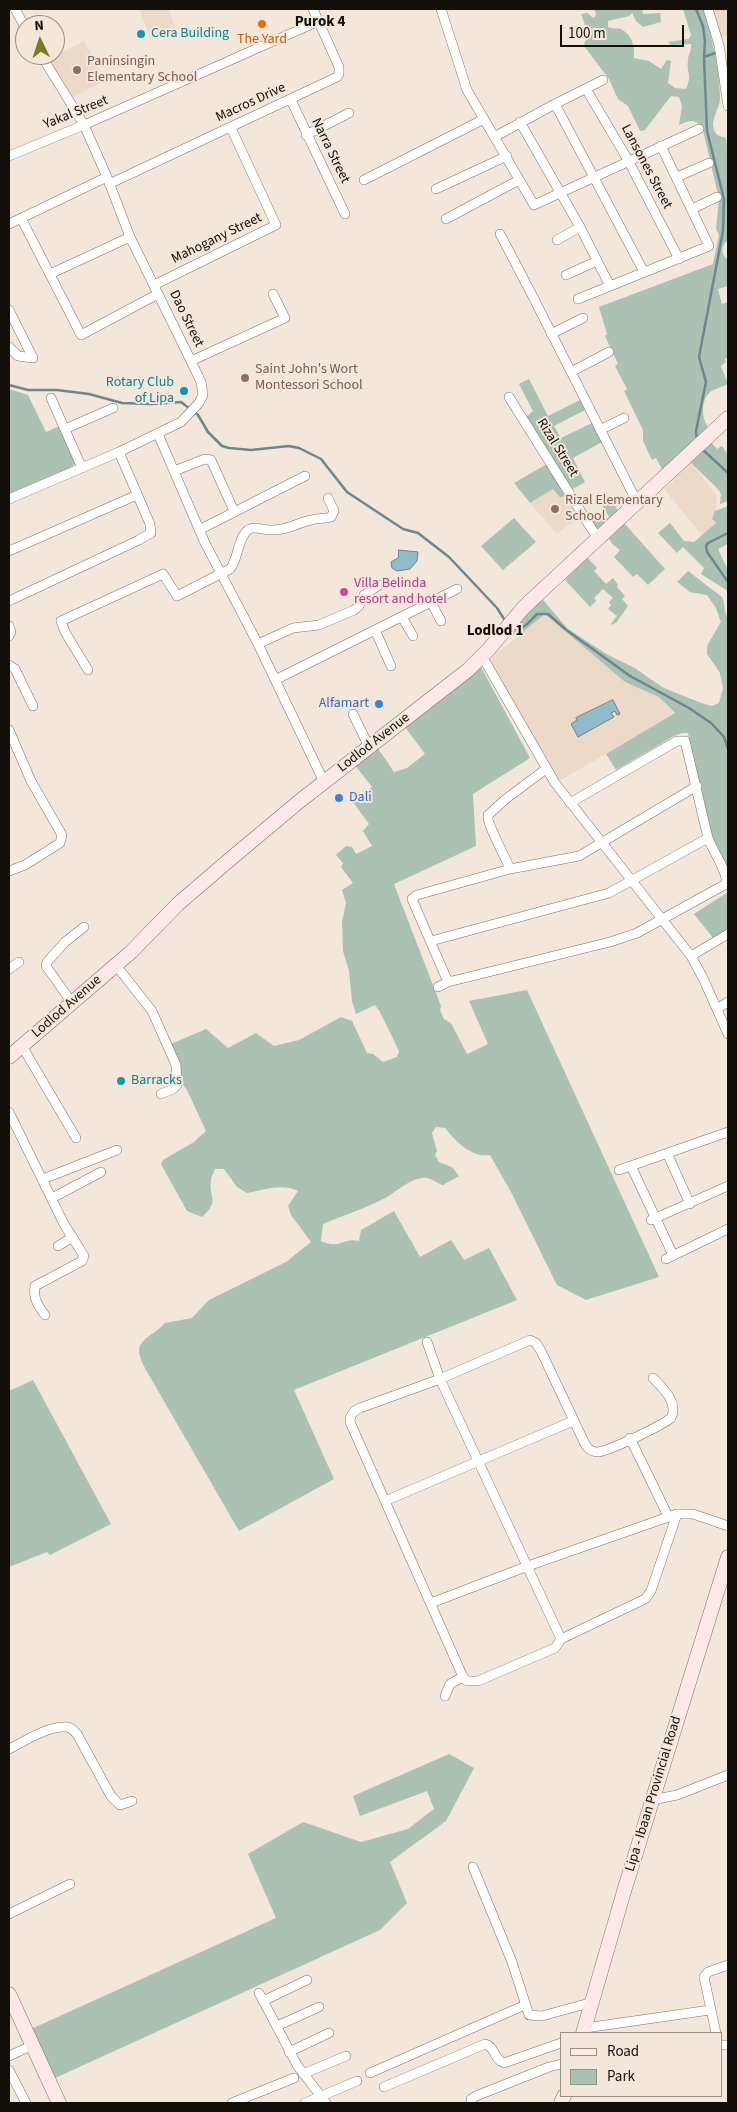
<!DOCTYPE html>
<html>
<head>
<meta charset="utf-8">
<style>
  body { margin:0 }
  #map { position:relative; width:737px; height:2112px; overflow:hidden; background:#f3e6da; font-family:"Source Sans 3",sans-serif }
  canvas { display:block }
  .frame { position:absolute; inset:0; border:10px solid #130f0b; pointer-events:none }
  .legend { position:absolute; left:560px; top:2032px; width:162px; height:65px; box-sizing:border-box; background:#f3e6da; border:1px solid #999087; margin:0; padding:6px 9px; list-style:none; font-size:15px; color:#130f0b }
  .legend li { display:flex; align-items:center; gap:10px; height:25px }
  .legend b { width:25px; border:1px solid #999087 }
  .north { position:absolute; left:15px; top:15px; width:50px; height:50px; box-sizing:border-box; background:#f3e6da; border:1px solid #999087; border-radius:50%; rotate:356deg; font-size:14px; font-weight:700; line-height:20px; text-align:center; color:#130f0b }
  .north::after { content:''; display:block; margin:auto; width:18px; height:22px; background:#7d791f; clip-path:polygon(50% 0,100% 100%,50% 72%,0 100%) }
  .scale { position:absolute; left:560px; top:25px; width:124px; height:22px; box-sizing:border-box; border:2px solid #130f0b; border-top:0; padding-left:6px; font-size:15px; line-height:18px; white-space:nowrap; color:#130f0b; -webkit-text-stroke:4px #f3e6da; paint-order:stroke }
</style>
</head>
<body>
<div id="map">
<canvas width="737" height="2112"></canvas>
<div class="frame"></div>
<ul class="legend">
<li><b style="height:6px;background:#fee8e8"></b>Road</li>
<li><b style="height:14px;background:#abc1b3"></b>Park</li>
</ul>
<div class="north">N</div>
<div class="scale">100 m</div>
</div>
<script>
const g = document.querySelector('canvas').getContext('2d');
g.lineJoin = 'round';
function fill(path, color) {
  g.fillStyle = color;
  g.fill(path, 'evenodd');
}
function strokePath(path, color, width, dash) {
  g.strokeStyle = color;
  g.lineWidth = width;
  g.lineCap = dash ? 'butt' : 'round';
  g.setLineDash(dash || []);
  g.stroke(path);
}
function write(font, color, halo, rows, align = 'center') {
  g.font = font + ' "Source Sans 3",sans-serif';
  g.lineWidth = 4;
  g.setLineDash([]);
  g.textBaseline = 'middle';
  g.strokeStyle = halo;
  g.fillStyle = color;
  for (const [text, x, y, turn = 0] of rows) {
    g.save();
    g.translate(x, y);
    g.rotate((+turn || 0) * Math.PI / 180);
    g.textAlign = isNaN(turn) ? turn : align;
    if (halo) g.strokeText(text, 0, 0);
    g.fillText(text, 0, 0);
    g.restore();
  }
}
const built = new Path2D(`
  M139,9H169L176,32L151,40Z
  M710,9H728V35L719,38Z
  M84,41L105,81L71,98L49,59Z
  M690,462L717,496L716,511L712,518L716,523L702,535L664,489L674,481L672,478Z
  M560,485L579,516L557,534L530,503Z
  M545,614L625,682L659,697L675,714L559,781L489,660Z`);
const green = new Path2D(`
  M594,9H642L643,14L660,13L661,22L643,27L636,21L632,13L629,16L608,21V27C612,29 617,28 621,29C632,35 635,46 634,58L649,61L661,69L667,60L671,61L668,83L675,88L686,89C693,73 686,74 688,60C688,54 692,51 691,44L671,45L668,42L689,39L691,35L683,9H703C712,37 719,66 720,96C721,108 710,118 714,130C716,136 720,136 726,138L728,156V240C721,246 720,253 728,260V286L718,289L722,304L728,302V357L725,359L726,362L721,366L728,384C722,387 713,389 709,393C700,403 702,419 709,429L663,471L656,458L652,460L643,441V430L624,391L627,389L615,366L618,364L605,336L607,334L599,307L713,264L719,235L716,229L719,199L703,130C696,118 691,120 679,125L682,106L679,97L671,96L645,130L640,131L628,106L618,99L609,79L584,46L585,41L590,38L581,14L587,13L594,18L596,14Z
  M529,379L548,416L580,400L585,410L554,426L561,438L592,423L602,442L573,458L585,482L571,490L526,417L533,411L519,384Z
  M9,389L28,395L46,432L60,426L76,463L69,469L9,494Z
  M711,442L717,449L722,446L728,455V501L720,504L721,494L718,489L690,462Z
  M547,464L567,496L560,497L553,489L530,503L514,483Z
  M609,495L619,513L599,532L587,518L598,511L603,520L609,517L599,500Z
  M728,506V544L718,549L728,570V591L701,574L704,568L683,547L677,553L658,533L670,523L684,541L694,542L716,523L712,519L715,511Z
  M514,518L536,542L503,570L481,546Z
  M624,523L665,569L648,585L637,574L633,577L614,557L620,550L612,544L609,538Z
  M587,557L597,568L594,571L606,584L613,578L618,585L617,587L625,596L622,599L628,606L616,623L610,625L617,616L608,609L611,605L609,602L613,598L603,589L594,598L596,601L590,607L565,580Z
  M688,571L722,597C726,604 723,612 728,618V870L716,853L688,733H682L674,736L616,770L606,754L675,713L659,697L625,682L545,614L518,636L510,632L531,608L543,600L568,629L608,655L635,668L662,687L681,695L704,704L712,706L719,703L723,688L720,673L707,654V646L721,622L716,608L707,595L690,592L677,582Z
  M481,667L530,758L473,794L476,846L394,884L441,1006L440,1010L444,1019L451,1023L467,1054L488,1044L469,1001L527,990L659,1277L586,1300L557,1285L511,1192L490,1155C472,1158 456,1142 445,1128L436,1127L432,1133L437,1151L435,1155L439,1162L452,1167L459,1176L443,1185C435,1183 431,1176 422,1178C409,1180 398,1190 387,1197C367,1208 344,1215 323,1224L321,1241C340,1250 343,1237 359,1241L361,1230L394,1211L420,1257L451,1240L464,1260L489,1248L517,1300L294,1390L334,1479L239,1531L146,1370C129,1339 147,1342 165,1323L192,1318L209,1300L286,1262L311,1242L291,1215L288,1206L298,1191C282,1183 264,1190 247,1193L237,1187L224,1169H215C214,1172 211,1177 211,1180C208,1198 221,1200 202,1217L187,1211L161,1164L163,1160L194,1142L206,1131L187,1090L184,1086L171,1044L206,1029L228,1048L256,1033L274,1046L299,1040L341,1017L352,1021L367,1053L373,1054L383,1062L397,1057L399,1051L380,1012L375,1005L356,1014L352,1001L349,971L343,951L342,922L346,903L342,890L353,883L341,867L343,863L336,855L346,846L352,847L356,854L372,846L363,831L369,824L353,802L372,787L354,764L377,747L394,772L407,768L425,754L405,727Z
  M728,892V930L714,939L694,914Z
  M33,1380L111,1524L50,1555L47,1552L9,1567V1391Z
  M449,1754L474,1768L446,1821L390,1862L407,1903L380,1930L53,2079L29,2030L276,1918L248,1854L303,1822L361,1842L408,1829L434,1809L427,1791L360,1816L353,1796Z`);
const water = new Path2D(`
  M399,550L418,552L417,561L410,569L397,571L392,568L391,562L398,558Z
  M613,700L620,714L617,715L615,711L611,713L614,717L578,737L571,724L577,720L576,718Z`);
const stream = new Path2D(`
  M696,9L703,26L705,41L704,58L707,131L724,199L723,231L699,357L706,382L696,431L697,440
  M704,57L718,52
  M9,385L28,390H57L89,394L122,403L151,404L181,402L198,415L208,432L222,446L229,448L251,450L289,446L299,448L321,459L347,492L403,529L418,533L449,557L497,608L506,622
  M702,449L728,473
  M728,533L708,543L706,546L707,552L728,582
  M512,627C523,632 530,621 537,614H548L565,629L630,676L689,708L711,723L724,737L728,749`);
const street = new Path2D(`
  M15,9L25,27
  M441,9L467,90L534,205L699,129
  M708,9L719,45L728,106
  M586,89L628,160L679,259
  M291,100L345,214
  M555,104L644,272
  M520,122L580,227L610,286
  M306,135L349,113
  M496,136L555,104L603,80
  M9,156L84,125L319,21
  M677,177L709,163
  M364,180L484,119
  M109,184L337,77L339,74V67L313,9
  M436,189L507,156
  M692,209L717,197
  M21,218L81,335L158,294
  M446,219L519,180
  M9,224L107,177
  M500,234L530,291L637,502
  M557,240L580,227
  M50,274L130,237
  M566,275L597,261
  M154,285L276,225L231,128
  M578,299L709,246L661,146
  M9,310L33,358
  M551,334L583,318
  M9,347L18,356L33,358
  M191,361L285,318L273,294
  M571,372L609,352
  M509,397L598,539
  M51,398L82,468
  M65,429L113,408
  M600,430L624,418
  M158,434L205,543L258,644L324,782
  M174,471L205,459L211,460L234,511
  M9,499L119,452L181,422L199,403L203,395L201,382L191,361L130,237L107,177L84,125L41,55
  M199,530L305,476
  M9,551L137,495
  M9,601L139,540L151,533L150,524L119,452
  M431,602L441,621
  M402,617L413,636
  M9,626L11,632L9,636
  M375,630L391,666
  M258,644L293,628L319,625L354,610L359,606L364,595L379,585
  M482,656L555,783L691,956L703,978L728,1034
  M9,665L15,669L33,706
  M88,670L65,632L61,621L163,574L177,596L230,569C238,559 237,544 245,533C252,524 260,530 270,530C286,531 297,523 311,520C318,518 324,519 331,517L334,511L328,498
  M275,680L457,589
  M353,714L369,747
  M9,730L31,781L62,835L60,843L25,865L9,871
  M510,869C506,858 486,823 488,815L507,798L546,769
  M431,941L609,893L708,838
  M691,956L728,934
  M115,964L152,1011L176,1065L177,1085L173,1089L161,1094
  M9,969L19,962
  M448,982L412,899L417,895L510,869L579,856L697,786
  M438,987L448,982L610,942L637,933L726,884C729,873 712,850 708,838L685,741H677L570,803
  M72,1003L46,966L47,962L65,942L84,927
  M717,1009L728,1002
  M22,1046L76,1138
  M9,1112L64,1224L84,1256L82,1261L35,1286C33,1298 38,1306 45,1315
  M667,1153L690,1204
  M631,1166L673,1255
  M619,1170L728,1132
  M43,1179L117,1150
  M52,1198L101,1172
  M651,1220L728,1186
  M58,1246L73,1237
  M666,1259L728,1229
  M427,1342L440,1379L561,1639
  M653,1378C663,1388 679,1403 671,1418C661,1426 609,1451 598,1452C591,1452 588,1449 585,1444L541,1351L536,1343L530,1340L440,1379L360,1408C353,1411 350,1415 350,1422L463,1677L467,1681H478L555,1648L561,1639L645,1599L651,1591L677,1514
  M630,1438L668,1516
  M385,1501L573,1421
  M431,1603L528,1566L677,1514H693L728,1526
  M445,1696L450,1684L463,1677
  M9,1749C25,1741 46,1727 64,1727C70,1726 73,1730 77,1734L111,1796L120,1805L132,1801
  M652,1800L677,1795L728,1775
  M473,1867L512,1962L529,2015L542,2016L593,2002
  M9,1914L70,1884
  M259,1993L297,2065L326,2103
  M263,2001L307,1980
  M277,2026L319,2007
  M585,2028L710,2010
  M716,2033L704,1977L708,1972L728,1965
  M721,2045H728
  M289,2052L329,2033
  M9,2056L33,2045
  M9,2070L26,2103
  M370,2073L525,2005
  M303,2074L346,2056
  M384,2087L485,2044C495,2046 494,2060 504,2063L561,2043
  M232,2103L294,2078
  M305,2103L357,2081
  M471,2103V2099L476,2096L549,2067L561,2064`);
const secondary = new Path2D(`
  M9,1057L131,952L178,904L228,861L301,800L468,670L489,649L524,607L728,418
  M9,1994L59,2103
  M583,2033L625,1888L728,1557
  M561,2103L564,2096`);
const markers = [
  [262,24,5,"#e8710a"],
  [141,34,5,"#0f9aa8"],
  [77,70,5,"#8d6e63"],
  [245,378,5,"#8d6e63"],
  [184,391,5,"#0f9aa8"],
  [555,509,5,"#8d6e63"],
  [344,592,5,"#d1479c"],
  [379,704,5,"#3f7fe0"],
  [339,798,5,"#3f7fe0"],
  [121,1081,5,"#0f9aa8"]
];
const cultureNames = [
  ["Cera Building",151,34],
  ["Rotary Club",174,383,"right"],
  ["of Lipa",174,399,"right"],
  ["Barracks",131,1081]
];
const foodNames = [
  ["The Yard",262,40]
];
const educationNames = [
  ["Paninsingin",87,62],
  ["Elementary School",87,78],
  ["Saint John's Wort",255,370],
  ["Montessori School",255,386],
  ["Rizal Elementary",565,501],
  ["School",565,517]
];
const streetNames = [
  ["Macros Drive",251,103,-25],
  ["Yakal Street",76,113,-22],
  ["Narra Street",330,151,64],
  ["Lansones Street",646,167,62],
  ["Mahogany Street",217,239,-26],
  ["Dao Street",186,319,64],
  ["Rizal Street",557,448,58],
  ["Lodlod Avenue",374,743,-38],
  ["Lodlod Avenue",67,1007,-41],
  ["Lipa - Ibaan Provincial Road",654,1794,-73]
];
const hotelNames = [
  ["Villa Belinda",354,584],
  ["resort and hotel",354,600]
];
const shopNames = [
  ["Alfamart",369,704],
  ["Dali",349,798,"left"]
];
const neighbourhoodNames = [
  ["Purok 4",320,23],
  ["Lodlod 1",495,632]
];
fill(built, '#ecd9c8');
fill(green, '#abc1b3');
fill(water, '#91bbc8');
strokePath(water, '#6b878f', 1);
strokePath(stream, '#6b878f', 2.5);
strokePath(street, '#7e7267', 10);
strokePath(secondary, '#7e7267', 15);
strokePath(street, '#fff', 9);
strokePath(secondary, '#fee8e8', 14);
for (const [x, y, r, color] of markers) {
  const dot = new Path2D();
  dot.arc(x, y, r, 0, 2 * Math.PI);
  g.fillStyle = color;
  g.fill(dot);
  strokePath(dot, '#f3e6da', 2);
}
write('14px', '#0d838f', '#f3e6da', cultureNames, 'left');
write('14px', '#c56008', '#f3e6da', foodNames);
write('14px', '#785e54', '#f3e6da', educationNames, 'left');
write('14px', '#130f0b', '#f3e6da', streetNames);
write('14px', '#b23c85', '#f3e6da', hotelNames, 'left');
write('14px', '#366cbe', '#f3e6da', shopNames, 'right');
write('bold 15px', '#130f0b', '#f3e6da', neighbourhoodNames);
</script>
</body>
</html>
